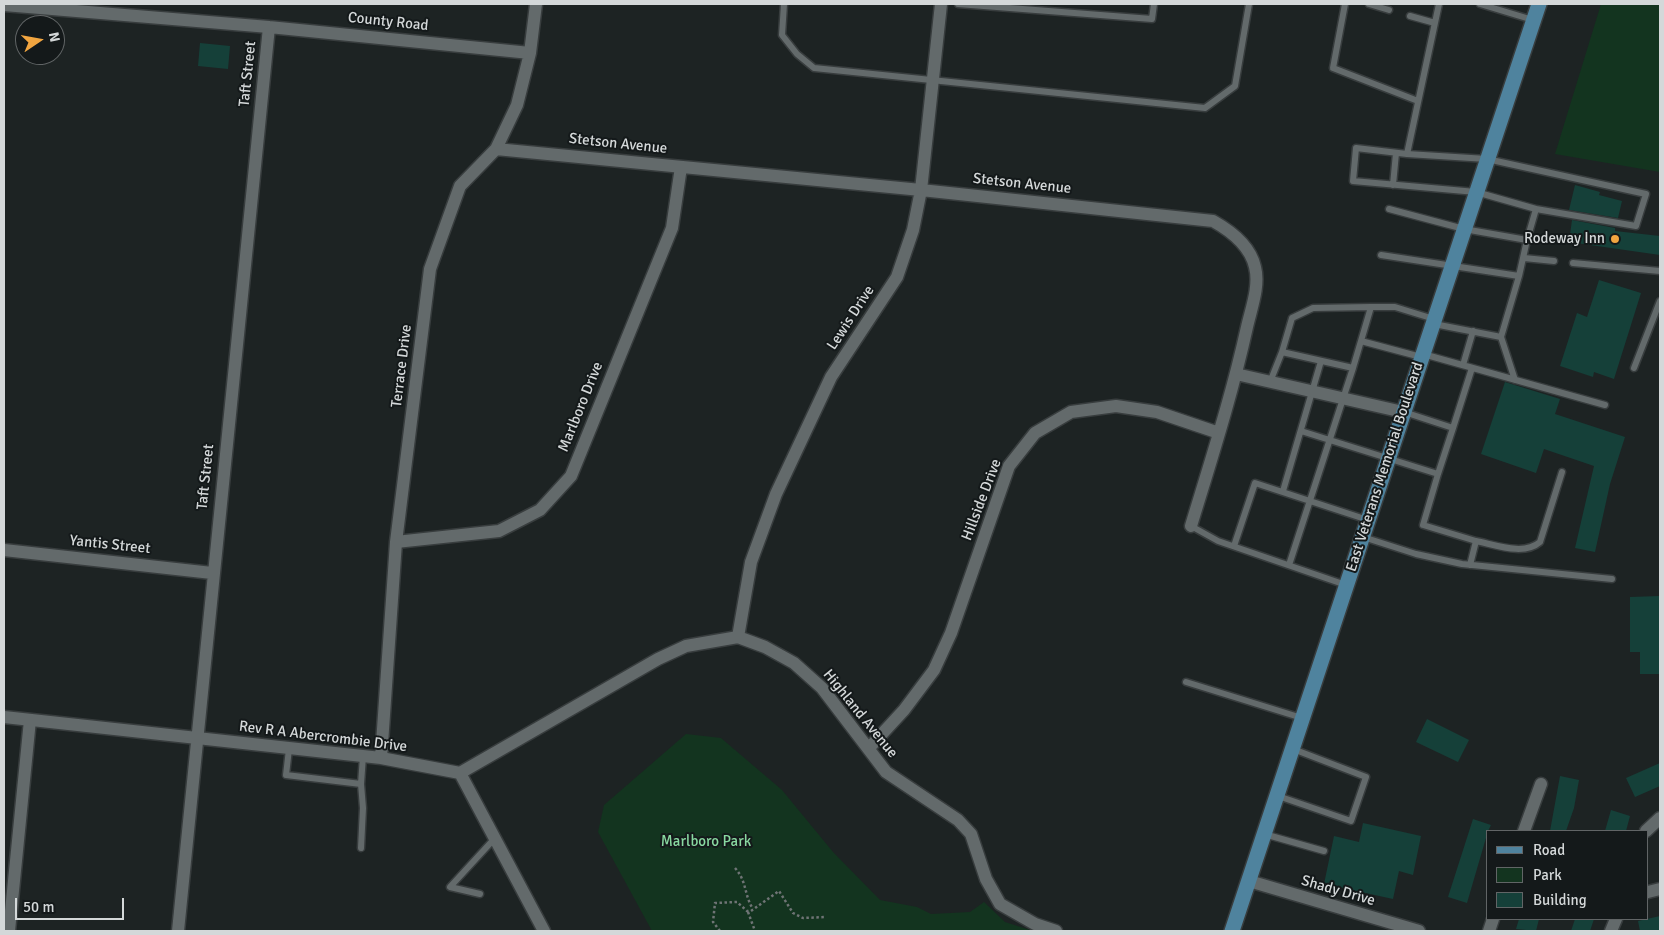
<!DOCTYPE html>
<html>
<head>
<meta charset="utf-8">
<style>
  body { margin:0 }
  #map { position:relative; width:1664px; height:935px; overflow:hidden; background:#1d2323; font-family:Signika,sans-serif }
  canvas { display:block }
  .frame { position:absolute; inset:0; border:5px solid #d4d8d9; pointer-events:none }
  .legend { position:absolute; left:1486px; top:830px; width:162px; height:90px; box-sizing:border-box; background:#14191a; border:1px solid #616566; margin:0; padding:6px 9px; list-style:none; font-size:15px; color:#d4d8d9 }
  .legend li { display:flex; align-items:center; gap:10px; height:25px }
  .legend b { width:25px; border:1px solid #616566 }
  .north { position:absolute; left:15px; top:15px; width:50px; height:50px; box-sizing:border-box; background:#14191a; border:1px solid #616566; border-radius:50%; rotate:78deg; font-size:14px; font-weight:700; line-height:20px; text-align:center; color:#d4d8d9 }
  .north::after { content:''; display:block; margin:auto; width:18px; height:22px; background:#f1a540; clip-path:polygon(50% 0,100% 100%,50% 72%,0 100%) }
  .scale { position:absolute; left:15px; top:898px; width:109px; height:22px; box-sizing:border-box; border:2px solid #d4d8d9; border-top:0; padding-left:6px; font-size:15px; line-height:18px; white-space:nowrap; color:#d4d8d9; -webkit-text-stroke:4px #14191a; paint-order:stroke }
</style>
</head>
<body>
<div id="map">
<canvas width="1664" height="935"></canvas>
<div class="frame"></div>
<ul class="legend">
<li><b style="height:6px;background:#4f839e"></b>Road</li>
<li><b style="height:14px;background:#13341f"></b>Park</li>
<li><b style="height:14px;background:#154039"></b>Building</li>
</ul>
<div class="north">N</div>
<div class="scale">50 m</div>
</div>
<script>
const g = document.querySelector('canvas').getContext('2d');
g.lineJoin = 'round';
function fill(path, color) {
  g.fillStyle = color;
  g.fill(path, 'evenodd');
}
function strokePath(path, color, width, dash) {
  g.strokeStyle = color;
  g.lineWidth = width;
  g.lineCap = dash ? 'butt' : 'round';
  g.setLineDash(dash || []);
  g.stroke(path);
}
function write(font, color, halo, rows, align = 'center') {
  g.font = font + ' Signika,sans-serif';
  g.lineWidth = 4;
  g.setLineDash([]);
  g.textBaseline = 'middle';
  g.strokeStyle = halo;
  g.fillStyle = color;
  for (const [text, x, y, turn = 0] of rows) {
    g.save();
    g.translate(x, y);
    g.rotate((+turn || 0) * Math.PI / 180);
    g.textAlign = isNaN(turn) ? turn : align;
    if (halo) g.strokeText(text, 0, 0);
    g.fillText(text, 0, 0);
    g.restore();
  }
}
const green = new Path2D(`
  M1601,4H1660V172L1555,154Z
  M686,734L721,738L782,790L833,852L880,900L917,907L931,914L970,912L984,902L1005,922L1033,931H652L598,832L604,805Z`);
const building = new Path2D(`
  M200,43L230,46L228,69L198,66Z
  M1575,185L1600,192L1599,195L1622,201L1618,218L1569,210Z
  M1572,220L1615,228V231L1660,236V255L1569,242Z
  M1599,280L1641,293L1614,379L1594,372L1593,377L1560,366L1577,313L1587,317Z
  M1505,382L1560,399L1555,414L1625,437L1610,484L1595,552L1575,548L1594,466L1544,449L1536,473L1481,454Z
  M1660,596V674H1640V652H1630V597Z
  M1427,719L1469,740L1458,762L1416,742Z
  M1660,763V786L1635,797L1626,778Z
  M1560,776L1579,780L1574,808L1566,831H1550Z
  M1611,810L1630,816L1626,831H1605Z
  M1473,819L1491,825L1488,831L1467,903L1448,897Z
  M1363,823L1421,836L1413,875L1399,871L1393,899L1324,884L1334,836L1359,842Z
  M1660,916V931H1640L1638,921Z
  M1519,919H1539L1536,931L1516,929Z
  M1575,919H1594L1590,931H1571Z`);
const path = new Path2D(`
  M735,868C747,881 744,895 753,909
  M748,912L755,931
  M720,931L713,922L715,903L737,902L747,911H751L779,891L793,913L803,918L826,917`);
const lane = new Path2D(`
  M784,4L782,35L797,54L814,68L1205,108L1235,86L1249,4
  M958,4L1152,19L1154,4
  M1345,4L1333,68L1418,101
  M1369,4L1389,10
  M1480,4L1533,20
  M1410,16L1435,23
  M1356,148L1407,154L1487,159L1646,194L1636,226L1536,209L1476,192L1353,181Z
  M1407,154L1439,4
  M1393,185L1396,153
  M1527,240L1536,209
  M1381,255L1519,276L1527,240L1464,229L1389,209
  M1524,258L1554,261
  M1573,263L1660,271
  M1371,307L1313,308L1292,318L1282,352L1353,368L1371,307H1395L1434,319
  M1434,324L1501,337L1519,276
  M1501,337L1515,380
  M1361,341L1421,357
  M1423,354L1605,405
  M1463,365L1473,331
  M1634,368L1660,301
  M1270,382L1282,352
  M1453,428L1472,368
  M1301,431L1438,474L1453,428L1404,412
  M1438,474L1423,525L1476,541L1470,565
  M1283,491L1321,361
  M1191,526L1218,541L1346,585
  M1363,537L1416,554L1462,564L1612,579
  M1476,541C1496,545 1524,556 1540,542L1562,472
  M1234,546L1255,483L1368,520
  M1289,565L1353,368
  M1186,682L1302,718
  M289,749L286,775L361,784L363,756
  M1278,796L1351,821L1366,777L1293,749
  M1264,834L1324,851
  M361,848L363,808L361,784
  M480,894L450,887L495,838`);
const street = new Path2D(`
  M4,5L269,27L530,53
  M496,149L921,190L1213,221C1231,231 1250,245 1255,267C1260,286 1251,309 1247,327C1232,395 1211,460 1191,526
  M1236,374L1403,412
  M396,542L499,531L540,510L571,476L672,228L681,167
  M4,550L212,573
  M738,637L751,562L776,494L831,377L897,277L913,230L921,190L941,4
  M4,717L381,758L460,773L544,931
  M869,748L904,710L934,670L951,633L1009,466L1035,433L1071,412L1116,406L1157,412L1219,433
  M381,758L396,542L430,269L460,186L496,149L517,105L530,53L536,4
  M460,773L658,659L686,646L738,637L765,647L794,663L822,688L886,772L958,820L971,834L986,879L1000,904L1035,924L1056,931
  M1524,831L1541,784
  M1646,831L1660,818
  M1249,881L1419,931
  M1648,892L1660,889
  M9,931L30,720
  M178,931L269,27
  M1489,931L1493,919
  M1611,931L1616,919`);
const primary = new Path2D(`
  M1232,931L1539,4`);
const markers = [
  [1615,239,5,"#f1a540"]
];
const streetNames = [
  ["County Road",388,22,6],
  ["Taft Street",248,74,-84],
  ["Stetson Avenue",618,144,6],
  ["Stetson Avenue",1022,184,6],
  ["Lewis Drive",851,318,-57],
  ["Terrace Drive",402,366,-83],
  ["Marlboro Drive",581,407,-68],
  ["East Veterans Memorial Boulevard",1385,467,-72],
  ["Taft Street",206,477,-84],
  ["Hillside Drive",982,500,-69],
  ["Yantis Street",110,545,6],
  ["Highland Avenue",860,714,51],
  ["Rev R A Abercrombie Drive",323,737,7],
  ["Shady Drive",1338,891,16]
];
const poiNames = [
  ["Rodeway Inn",1605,239]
];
const parkNames = [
  ["Marlboro Park",706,842]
];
fill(green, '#13341f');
fill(building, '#154039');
strokePath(lane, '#383d3e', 9);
strokePath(street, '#383d3e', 15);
strokePath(primary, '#383d3e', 18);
strokePath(path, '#6f7475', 2.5, [2.5, 2.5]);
strokePath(lane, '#636a6b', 6);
strokePath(street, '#636a6b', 12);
strokePath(primary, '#4f839e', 15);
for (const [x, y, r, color] of markers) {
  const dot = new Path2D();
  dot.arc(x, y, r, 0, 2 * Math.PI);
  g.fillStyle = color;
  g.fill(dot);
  strokePath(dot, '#14191a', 2);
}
write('15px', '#d4d8d9', '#14191a', streetNames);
write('15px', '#d4d8d9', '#14191a', poiNames, 'right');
write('15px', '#89d9a1', '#14191a', parkNames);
</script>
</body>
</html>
